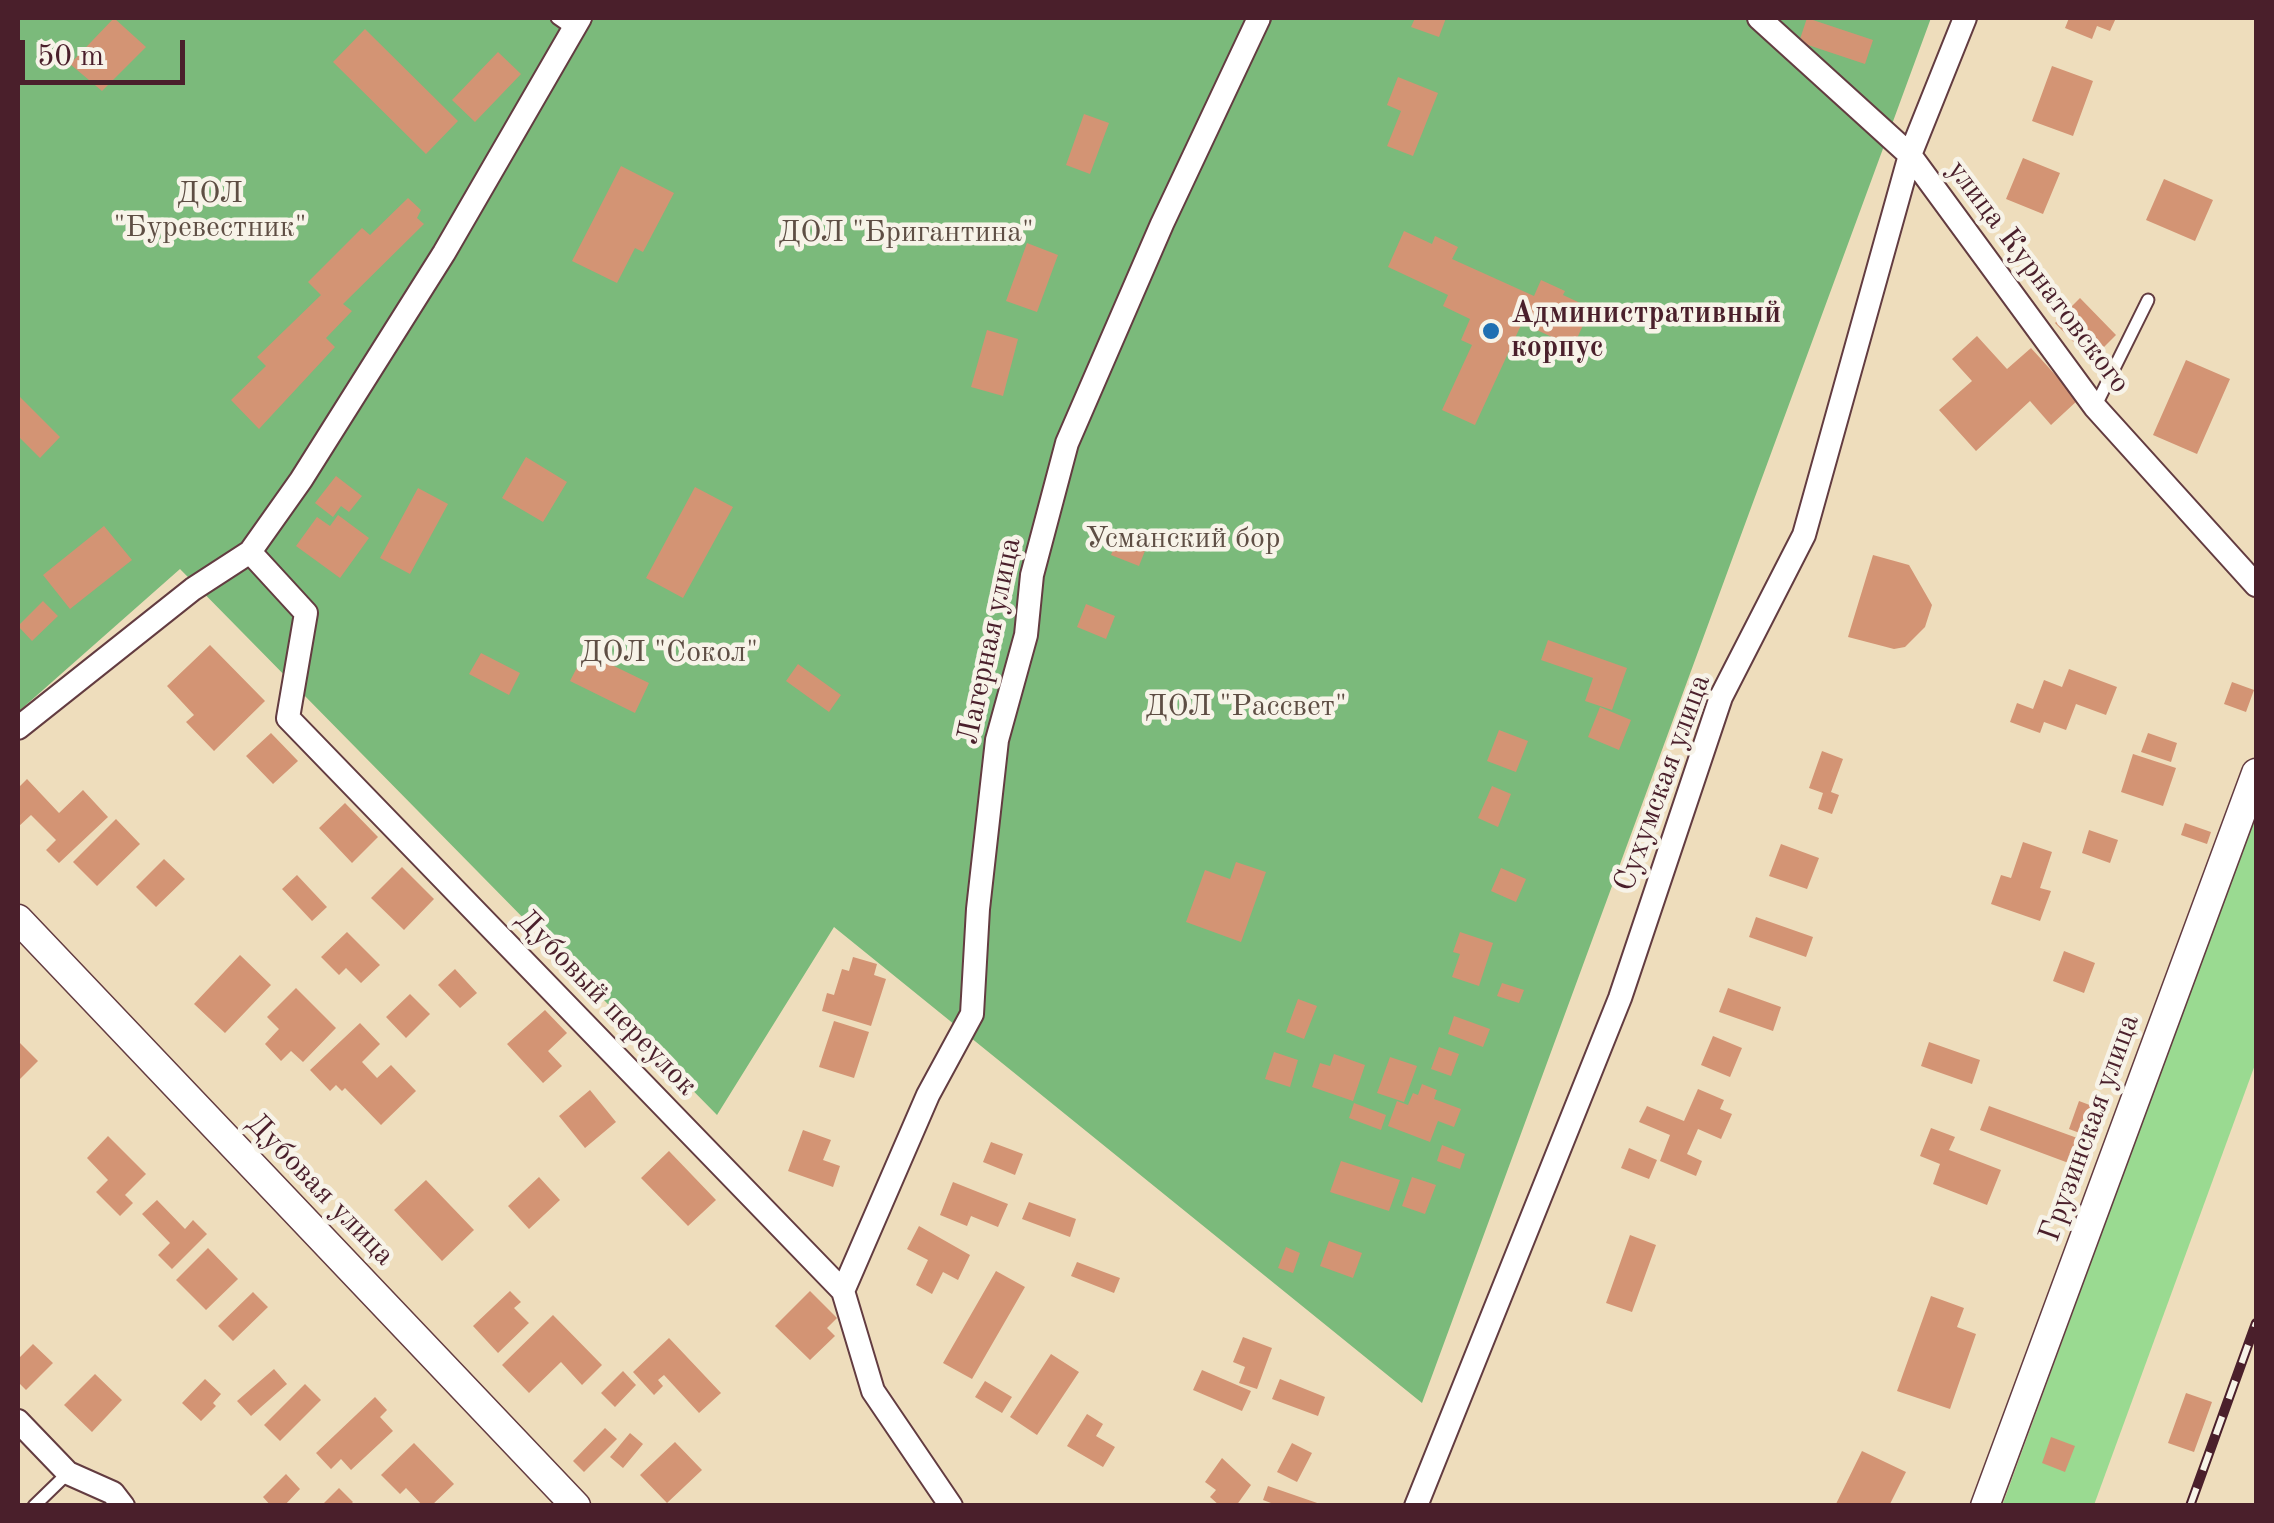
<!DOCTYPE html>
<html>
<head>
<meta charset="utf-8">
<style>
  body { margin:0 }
  #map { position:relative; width:2274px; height:1523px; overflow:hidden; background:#eeddbc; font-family:"Old Standard TT",serif }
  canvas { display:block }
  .frame { position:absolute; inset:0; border:20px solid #4a1f2b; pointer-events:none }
  .scale { position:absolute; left:20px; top:40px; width:165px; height:45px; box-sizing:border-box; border:5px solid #4a1f2b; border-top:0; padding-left:12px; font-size:30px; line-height:35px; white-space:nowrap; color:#4a1f2b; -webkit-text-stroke:8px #f7f3e8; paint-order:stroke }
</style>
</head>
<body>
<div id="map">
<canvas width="2274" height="1523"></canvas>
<div class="frame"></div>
<div class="scale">50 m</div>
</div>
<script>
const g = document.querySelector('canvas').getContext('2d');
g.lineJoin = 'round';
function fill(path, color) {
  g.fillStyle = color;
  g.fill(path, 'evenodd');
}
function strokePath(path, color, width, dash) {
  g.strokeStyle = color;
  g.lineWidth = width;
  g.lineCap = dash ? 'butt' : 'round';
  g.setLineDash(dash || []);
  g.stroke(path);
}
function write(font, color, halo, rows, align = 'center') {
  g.font = font + ' "Old Standard TT",serif';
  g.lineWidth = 9;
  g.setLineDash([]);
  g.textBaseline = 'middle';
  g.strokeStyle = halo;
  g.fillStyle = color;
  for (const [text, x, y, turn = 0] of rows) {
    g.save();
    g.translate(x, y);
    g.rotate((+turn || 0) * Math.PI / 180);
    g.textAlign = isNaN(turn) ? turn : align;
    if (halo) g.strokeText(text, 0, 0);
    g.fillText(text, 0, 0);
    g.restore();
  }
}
const green = new Path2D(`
  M2256,811V1062L2094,1505L2002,1506Z`);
const forest = new Path2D(`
  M18,18H1931L1422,1403L834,927L717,1115L180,569L18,712Z`);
const building = new Path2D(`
  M114,18L146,47L102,91L70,64Z
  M1415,18H1446L1439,37L1411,27Z
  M1807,18L1873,40L1865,64L1799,42Z
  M2069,18H2116L2110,31L2097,26L2092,39L2065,28Z
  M365,29L458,121L426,154L333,62Z
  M498,52L521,74L475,122L452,100Z
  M2052,66L2093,81L2073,136L2032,121Z
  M1398,77L1438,93L1413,156L1387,146L1401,111L1387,105Z
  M1084,114L1109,123L1090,174L1066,165Z
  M2023,158L2060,173L2043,214L2006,199Z
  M621,166L674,193L643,252L635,248L617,283L572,261Z
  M2164,179L2213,200L2195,241L2146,220Z
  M408,198L421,210L417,218L424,224L343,304L352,311L326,338L335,347L259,429L231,400L266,366L257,357L321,295L308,282L362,228L370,235Z
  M1404,231L1432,244L1435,236L1458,247L1452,259L1534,296L1541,280L1565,291L1563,295L1591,308L1573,347L1522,323L1475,425L1442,410L1472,345L1461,340L1470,319L1443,306L1448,295L1388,267Z
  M1027,243L1058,255L1037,312L1006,301Z
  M2080,298L2116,335L2091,360L2055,323Z
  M987,330L1018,339L1003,396L971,387Z
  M1977,336L2007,369L2031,348L2078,400L2051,425L2030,401L1976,451L1939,410L1972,381L1952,359Z
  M2186,360L2230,379L2197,454L2153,435Z
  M18,395L60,437L40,458L18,436Z
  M526,457L567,482L543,522L502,498Z
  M336,476L362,496L349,512L341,506L333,517L315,503Z
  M695,487L733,507L683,598L646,578Z
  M418,488L448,504L410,574L380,558Z
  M338,515L369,538L340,578L296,546L317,517L330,526Z
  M104,526L132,560L70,609L43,575Z
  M1120,532L1148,543L1139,566L1111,555Z
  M1873,555L1909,565L1932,605L1925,627L1905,647L1894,649L1848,637Z
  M43,601L58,616L32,641L18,626Z
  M1086,604L1115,616L1106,639L1077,627Z
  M1548,640L1627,668L1612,710L1585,701L1593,678L1541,660Z
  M210,645L265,701L214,751L186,722L194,715L167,686Z
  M585,652L649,683L635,713L570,681Z
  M481,653L520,673L509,695L469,674Z
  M798,664L841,695L829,712L786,681Z
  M2069,669L2117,687L2106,715L2076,704L2066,730L2044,722L2040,733L2010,722L2017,703L2033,709L2044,680L2062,687Z
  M2232,682L2254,690L2246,712L2224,704Z
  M1600,707L1631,720L1619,750L1588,737Z
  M1499,730L1528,741L1516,772L1487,761Z
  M271,733L298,761L273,784L246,756Z
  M2148,733L2177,743L2171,762L2141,752Z
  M1822,751L1843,759L1831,792L1839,795L1832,814L1818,809L1823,793L1809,788Z
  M2133,754L2176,768L2163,806L2121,792Z
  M27,779L59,813L83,790L108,817L59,863L46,850L56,840L31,815L18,827V788Z
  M1492,786L1511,794L1498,827L1478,818Z
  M345,803L378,837L352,863L319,828Z
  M116,819L140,844L97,886L73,862Z
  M2185,823L2211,832L2207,844L2181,835Z
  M2089,830L2118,840L2110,863L2082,853Z
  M2023,842L2052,852L2040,888L2051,891L2040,921L1991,904L2001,875L2011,878Z
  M1781,844L1819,858L1807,889L1769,876Z
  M164,859L185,879L156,907L136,887Z
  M1236,862L1266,872L1241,942L1186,922L1205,870L1230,879Z
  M402,867L434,899L404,930L371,898Z
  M1501,868L1526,879L1516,902L1491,891Z
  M297,875L327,907L312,921L282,889Z
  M1756,917L1813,937L1806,957L1749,937Z
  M347,932L380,965L361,983L346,968L339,975L321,957Z
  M1460,932L1493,943L1479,986L1452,977L1460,954L1453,952Z
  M2064,951L2095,963L2084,993L2053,981Z
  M240,955L271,985L225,1033L194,1004Z
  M853,957L877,964L874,975L886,979L871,1026L822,1011L827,993L834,995L842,969L849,971Z
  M455,969L477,993L460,1008L438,985Z
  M1502,983L1524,990L1519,1003L1497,996Z
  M296,988L336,1028L303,1062L291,1051L281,1061L265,1044L279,1029L267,1017Z
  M1728,988L1781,1007L1773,1031L1719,1012Z
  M410,994L430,1014L406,1038L386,1017Z
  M1298,999L1317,1006L1304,1039L1286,1032Z
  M545,1010L567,1033L548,1051L562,1066L543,1083L507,1044Z
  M1454,1016L1490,1029L1483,1047L1448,1034Z
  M834,1021L869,1032L854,1078L819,1067Z
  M360,1023L380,1044L362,1062L377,1078L391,1065L416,1091L381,1125L345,1088L342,1091L336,1085L330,1091L310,1070Z
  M1713,1036L1742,1048L1730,1077L1701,1065Z
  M18,1041L38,1061L18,1081Z
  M1929,1042L1980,1060L1972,1084L1921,1066Z
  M1439,1047L1459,1054L1451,1076L1431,1069Z
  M1274,1052L1298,1060L1290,1087L1265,1079Z
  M1334,1054L1365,1065L1353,1101L1312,1087L1320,1063L1330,1066Z
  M1390,1057L1417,1066L1404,1102L1377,1093Z
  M1422,1084L1437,1090L1434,1099L1461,1109L1454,1127L1438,1121L1430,1142L1388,1126L1397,1101L1408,1105L1413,1093L1418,1095Z
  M1698,1089L1724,1100L1720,1109L1732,1114L1721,1139L1698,1129L1687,1154L1702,1161L1696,1176L1660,1161L1670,1135L1639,1122L1647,1106L1684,1121Z
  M590,1090L616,1122L585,1148L559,1116Z
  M2079,1101L2103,1110L2093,1138L2069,1129Z
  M1354,1103L1386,1115L1381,1130L1349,1118Z
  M1989,1106L2091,1143L2082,1168L1980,1130Z
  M1931,1128L1955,1137L1949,1150L2001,1170L1987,1205L1933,1184L1940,1164L1920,1156Z
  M803,1130L831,1140L823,1160L840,1166L833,1187L788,1171Z
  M108,1136L146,1174L125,1195L133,1203L120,1216L96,1192L108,1180L87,1158Z
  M991,1142L1023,1154L1015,1175L983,1162Z
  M1442,1145L1465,1154L1460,1169L1437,1161Z
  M1629,1148L1657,1160L1649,1179L1621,1168Z
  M669,1151L716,1200L688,1226L641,1178Z
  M1341,1161L1400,1180L1389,1211L1330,1192Z
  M539,1177L560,1200L529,1229L508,1206Z
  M1412,1177L1436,1185L1425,1214L1402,1206Z
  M426,1180L474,1230L442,1261L394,1210Z
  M953,1182L1008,1204L998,1227L971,1216L967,1226L940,1215Z
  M157,1200L185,1229L193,1220L207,1234L172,1269L158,1255L170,1243L142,1214Z
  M1029,1202L1076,1219L1070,1237L1022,1219Z
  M919,1226L970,1255L958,1280L943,1272L932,1294L916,1285L928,1260L907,1249Z
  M1630,1235L1656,1245L1632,1312L1606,1303Z
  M1329,1241L1362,1253L1353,1278L1320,1266Z
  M1286,1247L1300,1253L1293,1273L1278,1268Z
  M208,1248L238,1279L206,1310L176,1280Z
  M1077,1262L1120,1278L1114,1293L1071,1276Z
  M996,1271L1025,1287L972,1379L943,1363Z
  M510,1291L521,1302L514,1308L529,1323L498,1353L473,1326Z
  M810,1291L837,1318L827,1328L835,1336L810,1360L775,1326Z
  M253,1292L268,1307L233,1341L218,1326Z
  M1931,1296L1964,1308L1957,1327L1976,1334L1950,1409L1897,1391Z
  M553,1315L602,1365L582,1385L561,1362L529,1393L502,1365Z
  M1243,1337L1272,1348L1257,1389L1239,1383L1245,1367L1233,1362Z
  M669,1338L721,1393L699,1413L664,1375L658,1380L663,1386L654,1395L633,1372Z
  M33,1344L53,1363L26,1390L18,1382V1359Z
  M1051,1354L1079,1372L1037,1435L1010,1417Z
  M274,1369L287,1384L251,1416L237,1401Z
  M1202,1370L1251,1391L1242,1411L1193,1390Z
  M623,1371L636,1385L615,1407L601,1393Z
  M95,1374L122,1400L92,1432L64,1405Z
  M205,1379L221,1394L213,1403L216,1406L201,1421L182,1403Z
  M1280,1379L1325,1397L1318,1416L1272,1399Z
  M985,1381L1012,1397L1002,1413L975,1397Z
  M305,1384L321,1400L280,1441L264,1425Z
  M2186,1393L2212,1402L2194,1452L2168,1443Z
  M375,1397L387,1410L380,1417L393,1431L351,1470L341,1459L331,1469L316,1453Z
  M1087,1414L1103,1424L1096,1436L1115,1447L1103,1467L1067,1446Z
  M605,1428L617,1439L584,1472L573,1461Z
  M630,1433L643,1444L623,1468L610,1457Z
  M2051,1437L2075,1446L2065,1472L2042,1463Z
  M675,1442L702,1470L667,1503L640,1475Z
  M414,1443L454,1484L431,1506H423L406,1488L400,1494L381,1475Z
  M1292,1443L1312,1453L1297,1482L1277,1472Z
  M1862,1451L1906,1472L1889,1506H1835Z
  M1222,1458L1251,1485L1236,1506H1220L1210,1497L1216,1490L1205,1482Z
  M286,1474L300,1489L284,1506H271L263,1497Z
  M1268,1486L1323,1505L1322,1506H1279L1263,1500Z
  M339,1488L353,1502L349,1506H321Z`);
const service = new Path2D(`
  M557,18L574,30
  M2095,407L2148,300
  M34,1506L68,1473`);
const minor = new Path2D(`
  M1759,18L1910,155L2095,407L2256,585
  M250,552L306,613L288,718L843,1291L873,1391L951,1506
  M18,728L193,589L250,552L301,480L444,253L580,18
  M843,1291L928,1095L972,1014L978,909L997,740L1026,635L1032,575L1067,443L1162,224L1259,18
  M18,1421L68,1473L113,1493L123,1506
  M1416,1506L1620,998L1721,697L1804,535L1910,155L1965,18`);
const tertiary = new Path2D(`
  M18,919L576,1506
  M1985,1506L2256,773`);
const rail = new Path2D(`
  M2190,1506L2256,1323`);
const markers = [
  [1491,331,10,"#1f6fb2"]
];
const parkNames = [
  ["ДОЛ",210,194],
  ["\"Буревестник\"",210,228],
  ["ДОЛ \"Бригантина\"",906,233],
  ["Усманский бор",1183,539],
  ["ДОЛ \"Сокол\"",669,653],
  ["ДОЛ \"Рассвет\"",1246,707]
];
const streetNames = [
  ["улица Курнатовского",2038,277,53],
  ["Лагерная улица",990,641,-78],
  ["Сухумская улица",1663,783,-70],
  ["Дубовый переулок",606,1003,46],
  ["Грузинская улица",2090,1128,-70],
  ["Дубовая улица",320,1190,46]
];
const poiNames = [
  ["Административный",1511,314],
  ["корпус",1511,348]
];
fill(green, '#9ada91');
fill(forest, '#7bba7b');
fill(building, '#d39474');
strokePath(service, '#633c41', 15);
strokePath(minor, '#633c41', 26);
strokePath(tertiary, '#633c41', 31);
strokePath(service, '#fff', 11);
strokePath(minor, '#fff', 22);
strokePath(tertiary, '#fff', 28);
strokePath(rail, '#4a1f2b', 10);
strokePath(rail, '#f7f3e8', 6, [19]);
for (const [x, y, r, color] of markers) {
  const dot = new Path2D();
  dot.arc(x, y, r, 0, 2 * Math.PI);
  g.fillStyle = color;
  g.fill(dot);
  strokePath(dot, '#f7f3e8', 4);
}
write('30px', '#5e4e44', '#f7f3e8', parkNames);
write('30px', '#4a1f2b', '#f7f3e8', streetNames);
write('bold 30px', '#4a1f2b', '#f7f3e8', poiNames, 'left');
</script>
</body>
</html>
